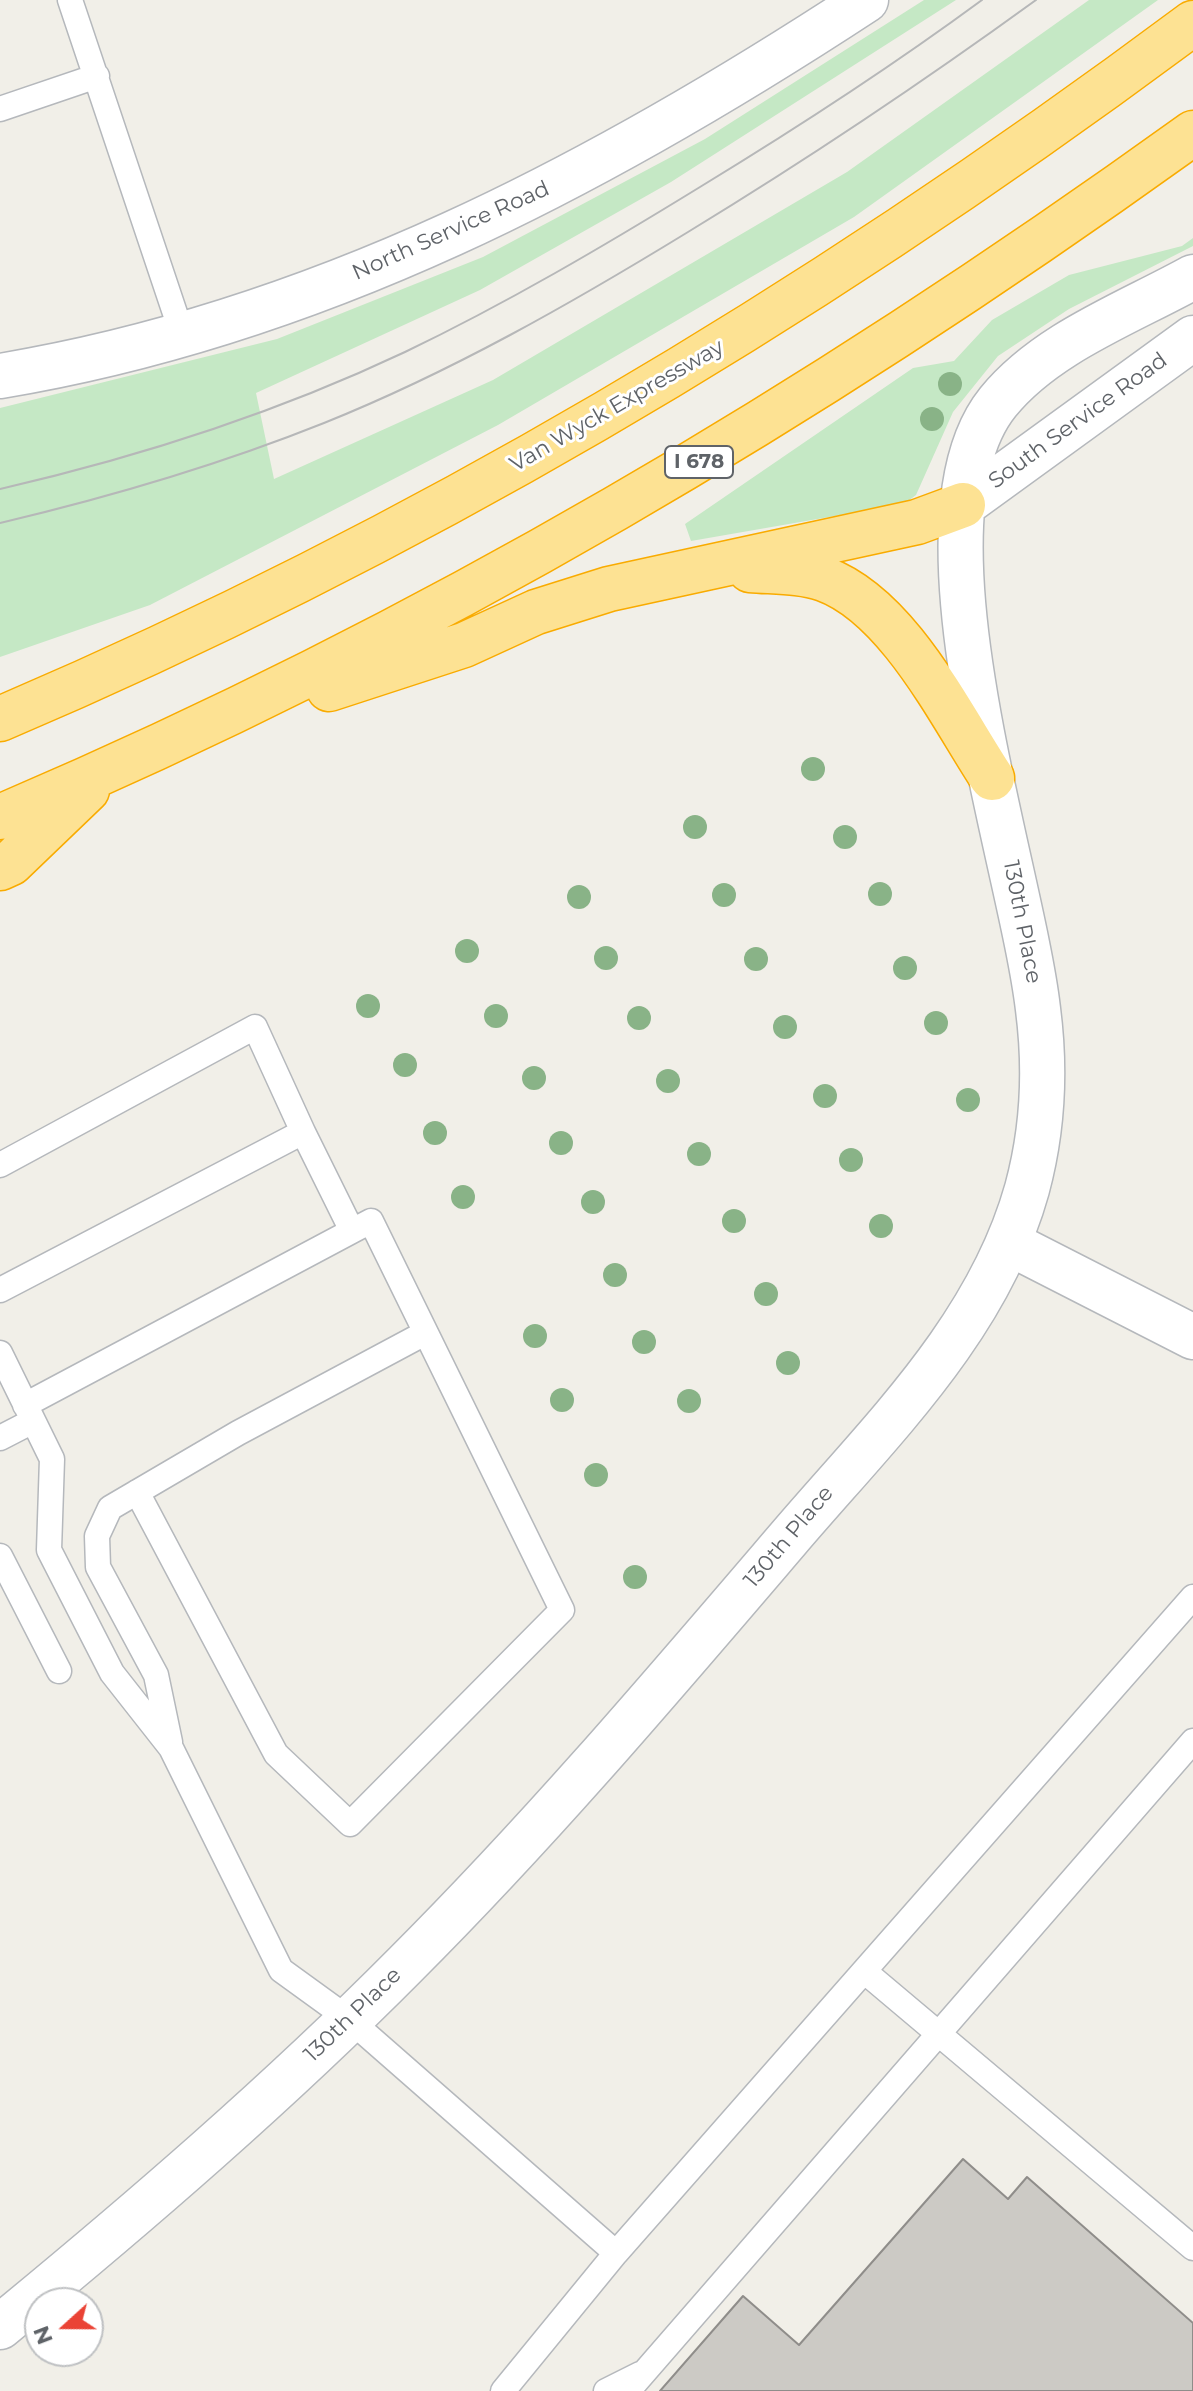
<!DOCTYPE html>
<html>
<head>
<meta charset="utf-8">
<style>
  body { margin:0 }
  #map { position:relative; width:1193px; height:2391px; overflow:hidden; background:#f1efe8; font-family:Montserrat,sans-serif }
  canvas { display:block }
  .north { position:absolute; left:24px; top:2287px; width:80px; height:80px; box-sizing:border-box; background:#fff; border:2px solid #bfc1c3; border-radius:50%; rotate:249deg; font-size:22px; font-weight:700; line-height:32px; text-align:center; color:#5f6368 }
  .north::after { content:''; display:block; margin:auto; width:28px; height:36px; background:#ea4335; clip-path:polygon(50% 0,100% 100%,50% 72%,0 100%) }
</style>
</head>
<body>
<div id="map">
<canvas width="1193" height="2391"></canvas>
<div class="north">N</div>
</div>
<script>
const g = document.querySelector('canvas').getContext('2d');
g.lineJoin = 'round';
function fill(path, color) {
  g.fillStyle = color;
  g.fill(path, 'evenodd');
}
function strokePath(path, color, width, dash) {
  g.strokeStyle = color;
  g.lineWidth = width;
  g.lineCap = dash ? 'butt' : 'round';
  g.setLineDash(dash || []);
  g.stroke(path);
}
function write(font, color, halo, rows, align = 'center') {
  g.font = font + ' Montserrat,sans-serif';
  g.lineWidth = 6;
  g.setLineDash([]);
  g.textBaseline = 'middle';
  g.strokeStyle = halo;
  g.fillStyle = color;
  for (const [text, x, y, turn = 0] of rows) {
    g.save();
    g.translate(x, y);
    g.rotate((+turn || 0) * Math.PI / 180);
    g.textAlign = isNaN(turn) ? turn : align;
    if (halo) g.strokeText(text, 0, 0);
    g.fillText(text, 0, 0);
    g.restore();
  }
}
const green = new Path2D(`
  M924,0H956L671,182L480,290L256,393L274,479L493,380L847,172L1089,0H1158L854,217L498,425L150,605L0,657V408L277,339L483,257L705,139Z
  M1193,238V246L1069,309L998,356L953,412L916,495L904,504L691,541L685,524L913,368L954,361L992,320L1069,275L1182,246Z`);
const building = new Path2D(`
  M963,2159L1008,2199L1027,2177L1193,2323V2391H660L743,2296L799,2345Z`);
const lane = new Path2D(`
  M70,0L183,337
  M0,109L97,76
  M0,1165L255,1027L303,1132
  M0,1290L303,1132L352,1231L371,1221L562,1610L350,1824L276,1754L137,1492
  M0,1353L52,1459L49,1550L112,1673L171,1748L281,1970L350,2020L616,2253
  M25,1405L352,1231
  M0,1438L33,1421
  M0,1556L59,1671
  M170,1742L156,1675L98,1567L97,1536L110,1508L238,1433L425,1333
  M864,1971L1193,2248
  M503,2391L616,2253L1193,1597
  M606,2391L640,2374
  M628,2391L1193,1741`);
const street = new Path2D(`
  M0,376C318,323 599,175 866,0
  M963,505L1193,338
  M1009,1243L1193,1337
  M0,2327C140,2212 278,2093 406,1964C541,1829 664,1684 788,1539C879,1432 988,1329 1027,1189C1043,1130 1046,1071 1038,1009C1021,863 901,522 998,402C1046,343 1128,313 1193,277`);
const highway = new Path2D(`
  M750,570C774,572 801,571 824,579C898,606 950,714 992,778
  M329,689L464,645L536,612L609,589L917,522L963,505
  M0,719C425,538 823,299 1193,23
  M0,817C426,636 818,403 1193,133
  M0,868L11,863L87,790`);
const tram = new Path2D(`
  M0,489C139,457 276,413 405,352C507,303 604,246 700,187C797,128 891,67 982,0
  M0,523C110,497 219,465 324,423C451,372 572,303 688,232C808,159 923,82 1036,0`);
const trees = [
  [950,384],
  [932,419],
  [813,769],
  [695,827],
  [845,837],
  [880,894],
  [724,895],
  [579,897],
  [467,951],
  [606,958],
  [756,959],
  [905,968],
  [368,1006],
  [496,1016],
  [639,1018],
  [936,1023],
  [785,1027],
  [405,1065],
  [534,1078],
  [668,1081],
  [825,1096],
  [968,1100],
  [435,1133],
  [561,1143],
  [699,1154],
  [851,1160],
  [463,1197],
  [593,1202],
  [734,1221],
  [881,1226],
  [615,1275],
  [766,1294],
  [535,1336],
  [644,1342],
  [788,1363],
  [562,1400],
  [689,1401],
  [596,1475],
  [635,1577]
];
const shields = [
  [699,462,68]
];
const shieldNames = [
  ["I 678",699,462]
];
const streetNames = [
  ["North Service Road",451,231,-24],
  ["Van Wyck Expressway",617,406,-30],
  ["South Service Road",1078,421,-36],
  ["130th Place",1022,922,79],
  ["130th Place",789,1537,-50],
  ["130th Place",353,2015,-44]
];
fill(green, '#c5e8c5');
fill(building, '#cccac5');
strokePath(building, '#8f8d8a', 2);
strokePath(lane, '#b5b8bc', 27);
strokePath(street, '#b5b8bc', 47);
strokePath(highway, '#f9ab00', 47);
strokePath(lane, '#fff', 24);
strokePath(street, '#fff', 44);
strokePath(highway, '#fde293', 44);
strokePath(tram, '#b6b7b8', 2);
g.fillStyle = '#89b387';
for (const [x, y] of trees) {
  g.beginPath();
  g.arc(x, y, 12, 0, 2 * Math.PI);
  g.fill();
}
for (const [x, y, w] of shields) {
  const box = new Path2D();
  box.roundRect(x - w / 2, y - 16, w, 32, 6);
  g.fillStyle = '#fff';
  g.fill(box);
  strokePath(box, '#5f6368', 2);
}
write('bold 20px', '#5f6368', null, shieldNames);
write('22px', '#5f6368', '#fff', streetNames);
</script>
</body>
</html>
